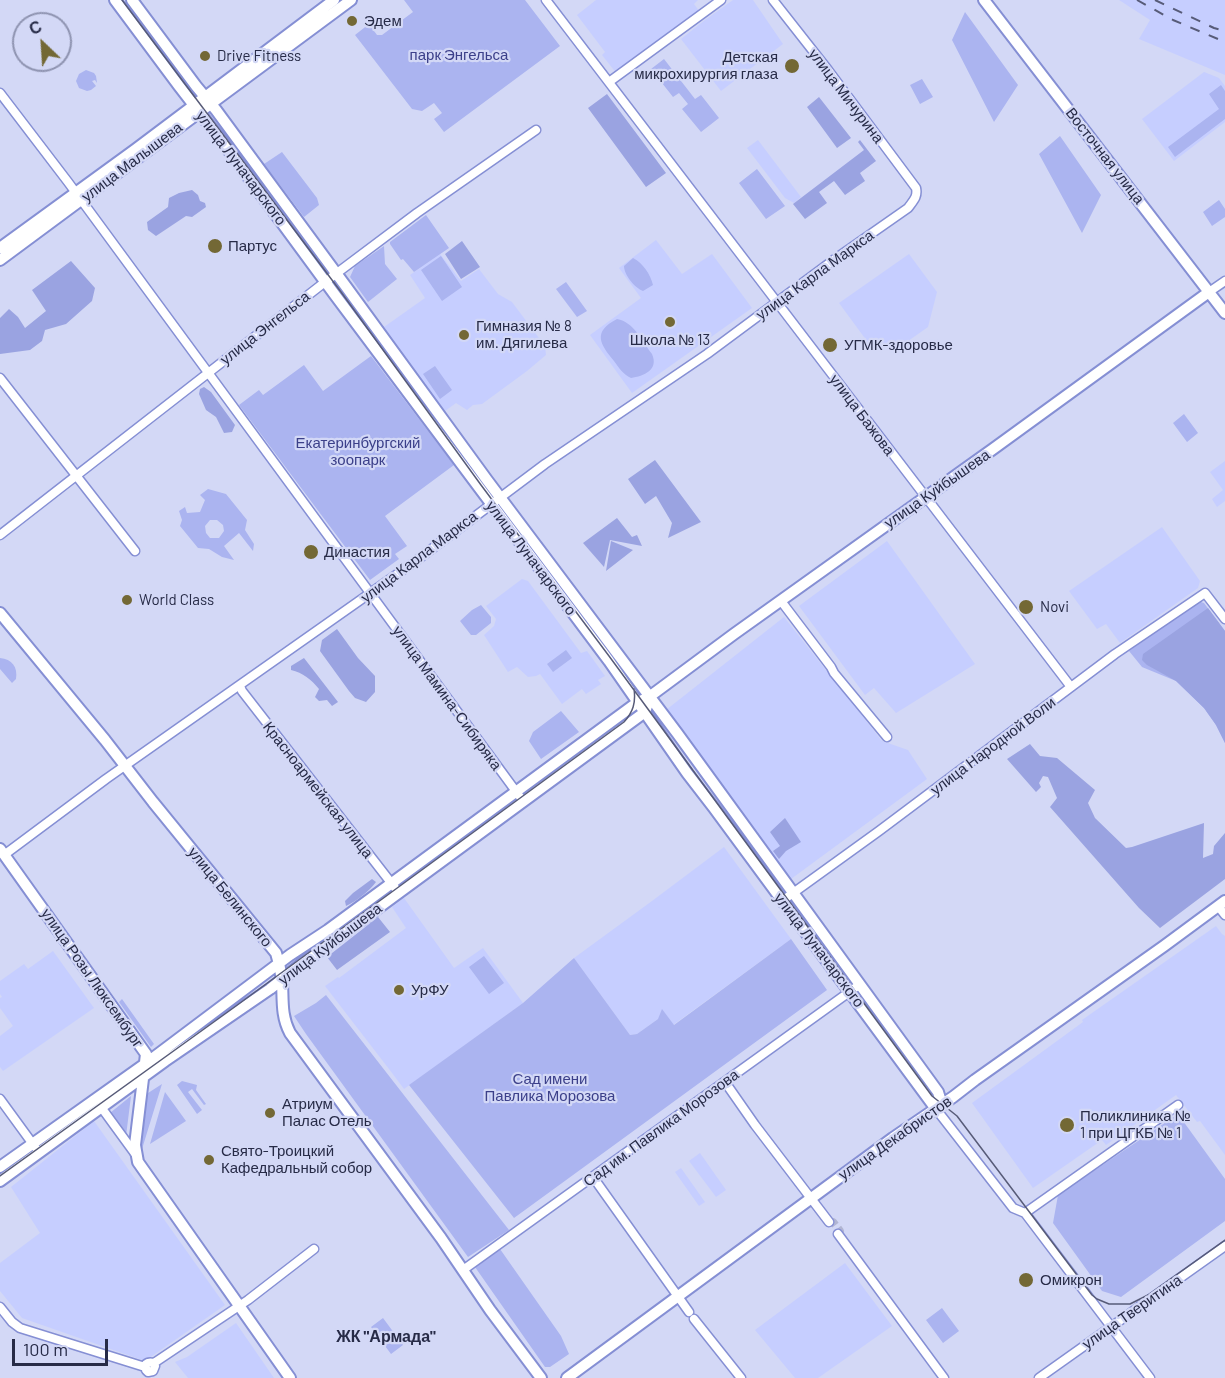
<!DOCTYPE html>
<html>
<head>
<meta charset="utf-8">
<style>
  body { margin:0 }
  #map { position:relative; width:1225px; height:1378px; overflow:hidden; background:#d3d8f6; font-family:Barlow,sans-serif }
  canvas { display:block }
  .north { position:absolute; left:12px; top:12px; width:60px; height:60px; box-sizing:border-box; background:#d3d8f6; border:2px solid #8e93b0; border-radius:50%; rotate:335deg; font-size:16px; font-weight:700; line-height:24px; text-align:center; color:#272b47 }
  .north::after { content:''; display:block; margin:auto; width:21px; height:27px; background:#736835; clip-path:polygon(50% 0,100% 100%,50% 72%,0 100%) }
  .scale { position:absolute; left:12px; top:1339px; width:96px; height:27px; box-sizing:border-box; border:3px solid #272b47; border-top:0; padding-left:8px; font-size:18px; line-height:21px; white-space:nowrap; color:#272b47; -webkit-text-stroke:4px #d3d8f6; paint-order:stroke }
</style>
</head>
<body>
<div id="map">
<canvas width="1225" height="1378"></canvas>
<div class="north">С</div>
<div class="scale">100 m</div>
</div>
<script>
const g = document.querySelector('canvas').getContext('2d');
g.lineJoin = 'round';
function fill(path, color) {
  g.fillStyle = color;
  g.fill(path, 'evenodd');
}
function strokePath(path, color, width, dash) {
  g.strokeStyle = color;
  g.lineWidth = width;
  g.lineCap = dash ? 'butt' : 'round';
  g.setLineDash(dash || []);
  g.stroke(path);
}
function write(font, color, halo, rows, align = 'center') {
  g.font = font + ' Barlow,sans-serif';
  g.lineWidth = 4.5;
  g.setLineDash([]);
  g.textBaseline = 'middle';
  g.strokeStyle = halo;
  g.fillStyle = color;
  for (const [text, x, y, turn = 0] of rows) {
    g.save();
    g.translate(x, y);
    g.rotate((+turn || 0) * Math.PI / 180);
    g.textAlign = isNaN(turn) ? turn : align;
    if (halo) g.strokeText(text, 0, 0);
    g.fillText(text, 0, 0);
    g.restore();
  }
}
const built = new Path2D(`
  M596,0H698L694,4L700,12L617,74L602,55L605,52L577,15Z
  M733,0H753L783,44L721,91L681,39L705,20Z
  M1119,0H1225V75L1139,39L1150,20Z
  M1204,72L1219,78L1225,86V122L1174,161L1142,119Z
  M758,140L801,197L794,203L785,198L747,148Z
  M656,240L682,274L712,254L752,308L632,393L590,335L641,298L619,268Z
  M440,254L461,281L479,269L498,294L512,302L545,346L546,355L527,371L482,404L473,405L467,410L456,403L445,411L384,327L425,298L410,275Z
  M909,254L937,292L928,327L894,351L887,343L875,352L839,303Z
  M1225,461V501L1217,507L1212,499L1223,490L1210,472Z
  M1162,527L1200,581L1198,588L1120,643L1106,624L1097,629L1069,591Z
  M887,541L975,664L896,713L874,688L865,695L799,606Z
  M522,579L528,581L581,653L587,651L605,676L598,680L601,684L586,694L582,689L562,704L540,674L536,676L528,677L517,667L508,672L484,635L494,626L496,619L486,606Z
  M784,617L882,741L908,750L927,779L791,879L666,710Z
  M724,847L791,939L673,1025L658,1019L637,1034L630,1035L574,958L652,901Z
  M404,898L454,968L483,948L523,1003L404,1089L389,1069L325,986L338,977L339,978L406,928L392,907Z
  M1216,926L1222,934L1225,936V1155L1200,1121L1197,1122L1176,1095L1106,1145L1102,1140L1033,1188L972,1103L1083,1022L1082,1020Z
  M53,951L94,1008L3,1071L0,1067V1036L13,1026L0,1008V998L2,997L0,994V981L24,964L28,969Z
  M94,1121L225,1305L145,1361L22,1318L0,1291V1263L40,1233L11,1187Z
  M700,1153L726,1190L716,1197L689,1161Z
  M681,1168L705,1202L699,1206L675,1172Z
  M845,1263L892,1326L818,1378H795L755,1330Z
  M236,1323L274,1378H188L175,1362L187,1357Z`);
const green = new Path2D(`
  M404,0H525L560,46L444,132L434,119L442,113L434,103L422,111L412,109L355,35L369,24L377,35H382L413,12Z
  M965,12L1018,85L994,122L952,40Z
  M664,59L695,99L701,95L719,118L701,132L682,109L688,104L679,93L673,97L651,69Z
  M86,70L94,73L96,76L97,83L95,80L92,81L96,86L91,90L87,91L79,88L76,81L79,74Z
  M922,79L933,97L920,104L910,85Z
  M1221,85L1225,91V119L1175,157L1168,147L1219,109L1209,94Z
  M1060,136L1101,195L1082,233L1039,154Z
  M282,152L317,198L319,205L304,217L264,164Z
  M757,169L785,206L766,219L739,183Z
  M1219,200L1225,209V217L1212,226L1203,212Z
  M426,215L449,248L414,272L403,259L401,260L390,244V242Z
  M384,246L385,264L397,279L368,302L350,277L355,266Z
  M441,256L462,287L442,301L421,270Z
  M633,258C642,262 651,275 653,285L643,291C635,288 624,275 624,266Z
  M566,282L587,311L577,317L556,289Z
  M617,319C634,322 642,341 652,354C659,370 644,376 631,378C623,374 619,368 614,361C600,344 592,332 617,319Z
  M371,356L454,465L385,516L407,546L395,554L399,559L370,580L239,405L259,390L263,395L304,365L323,391Z
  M435,366L452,390L440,399L423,374Z
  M1184,414L1198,433L1187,442L1173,423Z
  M208,489L226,494L247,520L245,530L254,544L253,551L239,533L224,546L234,560L222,557L209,549L198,548L180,526L182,520L179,511L185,507L187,513L200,512L205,500L200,495ZM210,520H217L223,525L224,531L219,538H210L206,533L205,526Z
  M1198,601L1204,603L1225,631V743L1216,725L1204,708L1176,681L1142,667L1129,651Z
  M481,605L491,617V623L476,635H471L460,621L472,610Z
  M566,650L572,658L553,672L547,664Z
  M0,658C12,659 18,667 16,679L12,683L0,669Z
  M561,711L579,732L541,759L529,741L533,732Z
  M791,939L827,990L514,1218L409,1085L523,1003L574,958L630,1035L637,1034L658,1019L662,1009L674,1025Z
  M484,956L504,983L489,994L469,967Z
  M326,995L509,1230L468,1257L306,1034L294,1016L316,1003Z
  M122,999L154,1044L151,1047L119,1002Z
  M182,1081L197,1085L196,1090L206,1104L204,1105L192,1089L188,1092L202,1110L197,1114L177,1085Z
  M162,1084L142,1149L139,1148L145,1095Z
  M165,1092L186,1121L150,1144Z
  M131,1096L126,1136L110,1113Z
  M1178,1114L1225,1179V1221L1121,1297L1102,1291L1053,1223L1058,1195Z
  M500,1249L561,1336L569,1354L550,1367H545L475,1267Z
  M942,1308L959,1331L943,1343L926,1320Z
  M383,1318L403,1345L391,1354L371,1327Z`);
const forest = new Path2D(`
  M607,94L666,173L646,187L588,108Z
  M819,97L851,138L837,148L807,107Z
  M860,140L876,161L860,173L865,181L845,195L834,181L819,192L827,203L805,219L793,204L864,150L858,142Z
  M192,190L198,195L200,201L205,203L206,207L192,217L186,216L156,236L148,230L147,222L168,207L169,198L179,193Z
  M462,241L480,267L461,279L445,254Z
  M71,261L95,288L92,301L66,324L45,330L42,341L30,350L0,354V318L9,309L18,317L25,328L46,311L32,290Z
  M204,387L211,392L235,425L232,432L224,433L216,417L206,410L199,394L200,389Z
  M655,460L701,522L668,538L672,523L656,496L645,504L628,479Z
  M617,518L632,537L637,535L642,546L610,540L604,567L583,543Z
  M611,541L633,550L606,571Z
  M1208,608L1225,631V743L1216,725L1204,708L1176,681L1147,665L1142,660L1143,654Z
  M337,629L358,658L375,676V692L366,702L355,698L349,691L320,651L322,640Z
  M304,658L338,702L332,706L327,700L319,701L315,697L319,689C311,679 303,673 291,670V666Z
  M1030,744L1040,756L1057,758L1095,790L1088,803L1095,818L1126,848L1132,847L1204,823L1203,858L1213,854L1214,846L1225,833V879L1160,928L1139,908L1050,807L1057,798L1048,777L1043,776L1039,783L1041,787L1036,792L1007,759Z
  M785,818L801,842L786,851L779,859L773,851L780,846L770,832Z
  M372,879L376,882C368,892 358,900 346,906L345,901L353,893Z
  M378,917L390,932L337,970L327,957Z`);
const minorTunnel = new Path2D(`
  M829,1222H833L840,1231L838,1234`);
const minor = new Path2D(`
  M546,0L1071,687
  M609,82L721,0
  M0,93L68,182L523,801
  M1209,292L1225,281
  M0,378L135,551
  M0,535L325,282L417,213L536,130
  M781,601L831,667L834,673L887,737
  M240,686L242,691L399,893
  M4,855L106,779L413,563L545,464L707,354L835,259L908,208C913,201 918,197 916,188L828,70L773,0
  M782,901L879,831L1115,654L1205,593L1225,619
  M1218,906L1225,915
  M725,1082L755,1125L829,1222
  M0,1099L35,1147
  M101,1107L136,1155
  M936,1109L1013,1208L1025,1213L1150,1378
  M593,1177L689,1312
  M1025,1213L1178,1105
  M838,1234L944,1378
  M463,1270L859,985
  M0,1307L12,1322L20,1328L145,1367
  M694,1319L741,1378
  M154,1363L155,1366L153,1371L148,1372L146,1370V1364C148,1362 150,1362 154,1363L248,1300L314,1249
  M1039,1378L1225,1246`);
const major = new Path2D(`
  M115,0L179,86L227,148L335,295L609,661L687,773L714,808L936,1109
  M132,0L196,86L216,110L347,288L487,480L677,733L938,1092L942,1105
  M984,0L1225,313
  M0,248L136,149L334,0
  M0,260L351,0
  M0,613L105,740L153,802L276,953C279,962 281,972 282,981C283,1000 281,1016 290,1033L441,1238L490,1310L541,1378
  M0,849L146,1054L135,1145L138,1162L290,1378
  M0,1167L145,1064L290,955L328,930L638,702L649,697L734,634L993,449L1209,292
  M0,1181L165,1061L270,989L299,966L645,712L647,706
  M567,1378L893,1138L953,1097L975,1080L1164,946L1225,901`);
const tram = new Path2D(`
  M122,0L341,292L481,485L609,656L932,1096L957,1116L1092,1295L1097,1299L1109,1304H1130L1148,1295L1225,1240
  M0,1176L236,1006L624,722C633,712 636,703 634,689`);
const rail = new Path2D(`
  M1137,0L1173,20L1225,42
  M1155,0L1214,28L1225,31`);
const markers = [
  [352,21,6,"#736835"],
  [205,56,6,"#736835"],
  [792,66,8,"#736835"],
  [215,246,8,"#736835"],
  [670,322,6,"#736835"],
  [464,335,6,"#736835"],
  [830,345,8,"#736835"],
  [311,552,8,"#736835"],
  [127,600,6,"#736835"],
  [1026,607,8,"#736835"],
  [399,990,6,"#736835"],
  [270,1113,6,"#736835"],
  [1067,1125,8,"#736835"],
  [209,1160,6,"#736835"],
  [1026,1280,8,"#736835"]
];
const poiNames = [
  ["Эдем",364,21],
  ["Drive Fitness",217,56],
  ["Детская",778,57,"right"],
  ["микрохирургия глаза",778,74,"right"],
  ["Партус",228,246],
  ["Гимназия № 8",476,326],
  ["им. Дягилева",476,343],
  ["Школа № 13",670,340,"center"],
  ["УГМК-здоровье",844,345],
  ["Династия",324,552],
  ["World Class",139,600],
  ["Novi",1040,607],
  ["УрФУ",411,990],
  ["Атриум",282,1104],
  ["Палас Отель",282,1121],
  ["Поликлиника №",1080,1116],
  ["1 при ЦГКБ № 1",1080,1133],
  ["Свято-Троицкий",221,1151],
  ["Кафедральный собор",221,1168],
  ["Омикрон",1040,1280]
];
const parkNames = [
  ["парк Энгельса",459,55],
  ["Екатеринбургский",358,443],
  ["зоопарк",358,460],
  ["Сад имени",550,1079],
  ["Павлика Морозова",550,1096]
];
const streetNames = [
  ["улица Мичурина",846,96,53],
  ["Восточная улица",1105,156,52],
  ["улица Малышева",132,162,-37],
  ["улица Луначарского",241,168,53],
  ["улица Карла Маркса",815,275,-36],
  ["улица Энгельса",265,328,-38],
  ["улица Бажова",862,415,53],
  ["улица Куйбышева",937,489,-35],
  ["улица Карла Маркса",419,557,-37],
  ["улица Луначарского",531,558,53],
  ["улица Мамина-Сибиряка",447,698,54],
  ["улица Народной Воли",993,746,-37],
  ["Красноармейская улица",318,790,52],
  ["улица Белинского",230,897,51],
  ["улица Куйбышева",330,944,-37],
  ["улица Луначарского",819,950,53],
  ["улица Розы Люксембург",92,978,55],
  ["Сад им. Павлика Морозова",661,1128,-36],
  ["улица Декабристов",895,1138,-35],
  ["улица Тверитина",1132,1312,-35]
];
const neighbourhoodNames = [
  ["ЖК \"Армада\"",386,1337]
];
fill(built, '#c6ceff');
fill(green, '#abb4f0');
fill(forest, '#9aa3e1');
strokePath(minorTunnel, '#b1b5d3', 8, [8, 4]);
strokePath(minor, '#858fd4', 11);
strokePath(major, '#858fd4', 14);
strokePath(minor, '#fff', 8);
strokePath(major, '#fff', 10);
strokePath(tram, '#575b78', 1.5);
strokePath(rail, '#575b78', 2, [10, 10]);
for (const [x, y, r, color] of markers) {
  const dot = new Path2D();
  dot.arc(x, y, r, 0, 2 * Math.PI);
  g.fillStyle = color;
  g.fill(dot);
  strokePath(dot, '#d3d8f6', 2);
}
write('15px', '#272b47', '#d3d8f6', poiNames, 'left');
write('15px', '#3c408a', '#d3d8f6', parkNames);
write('15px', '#272b47', '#d3d8f6', streetNames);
write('bold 16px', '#272b47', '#d3d8f6', neighbourhoodNames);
</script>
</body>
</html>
